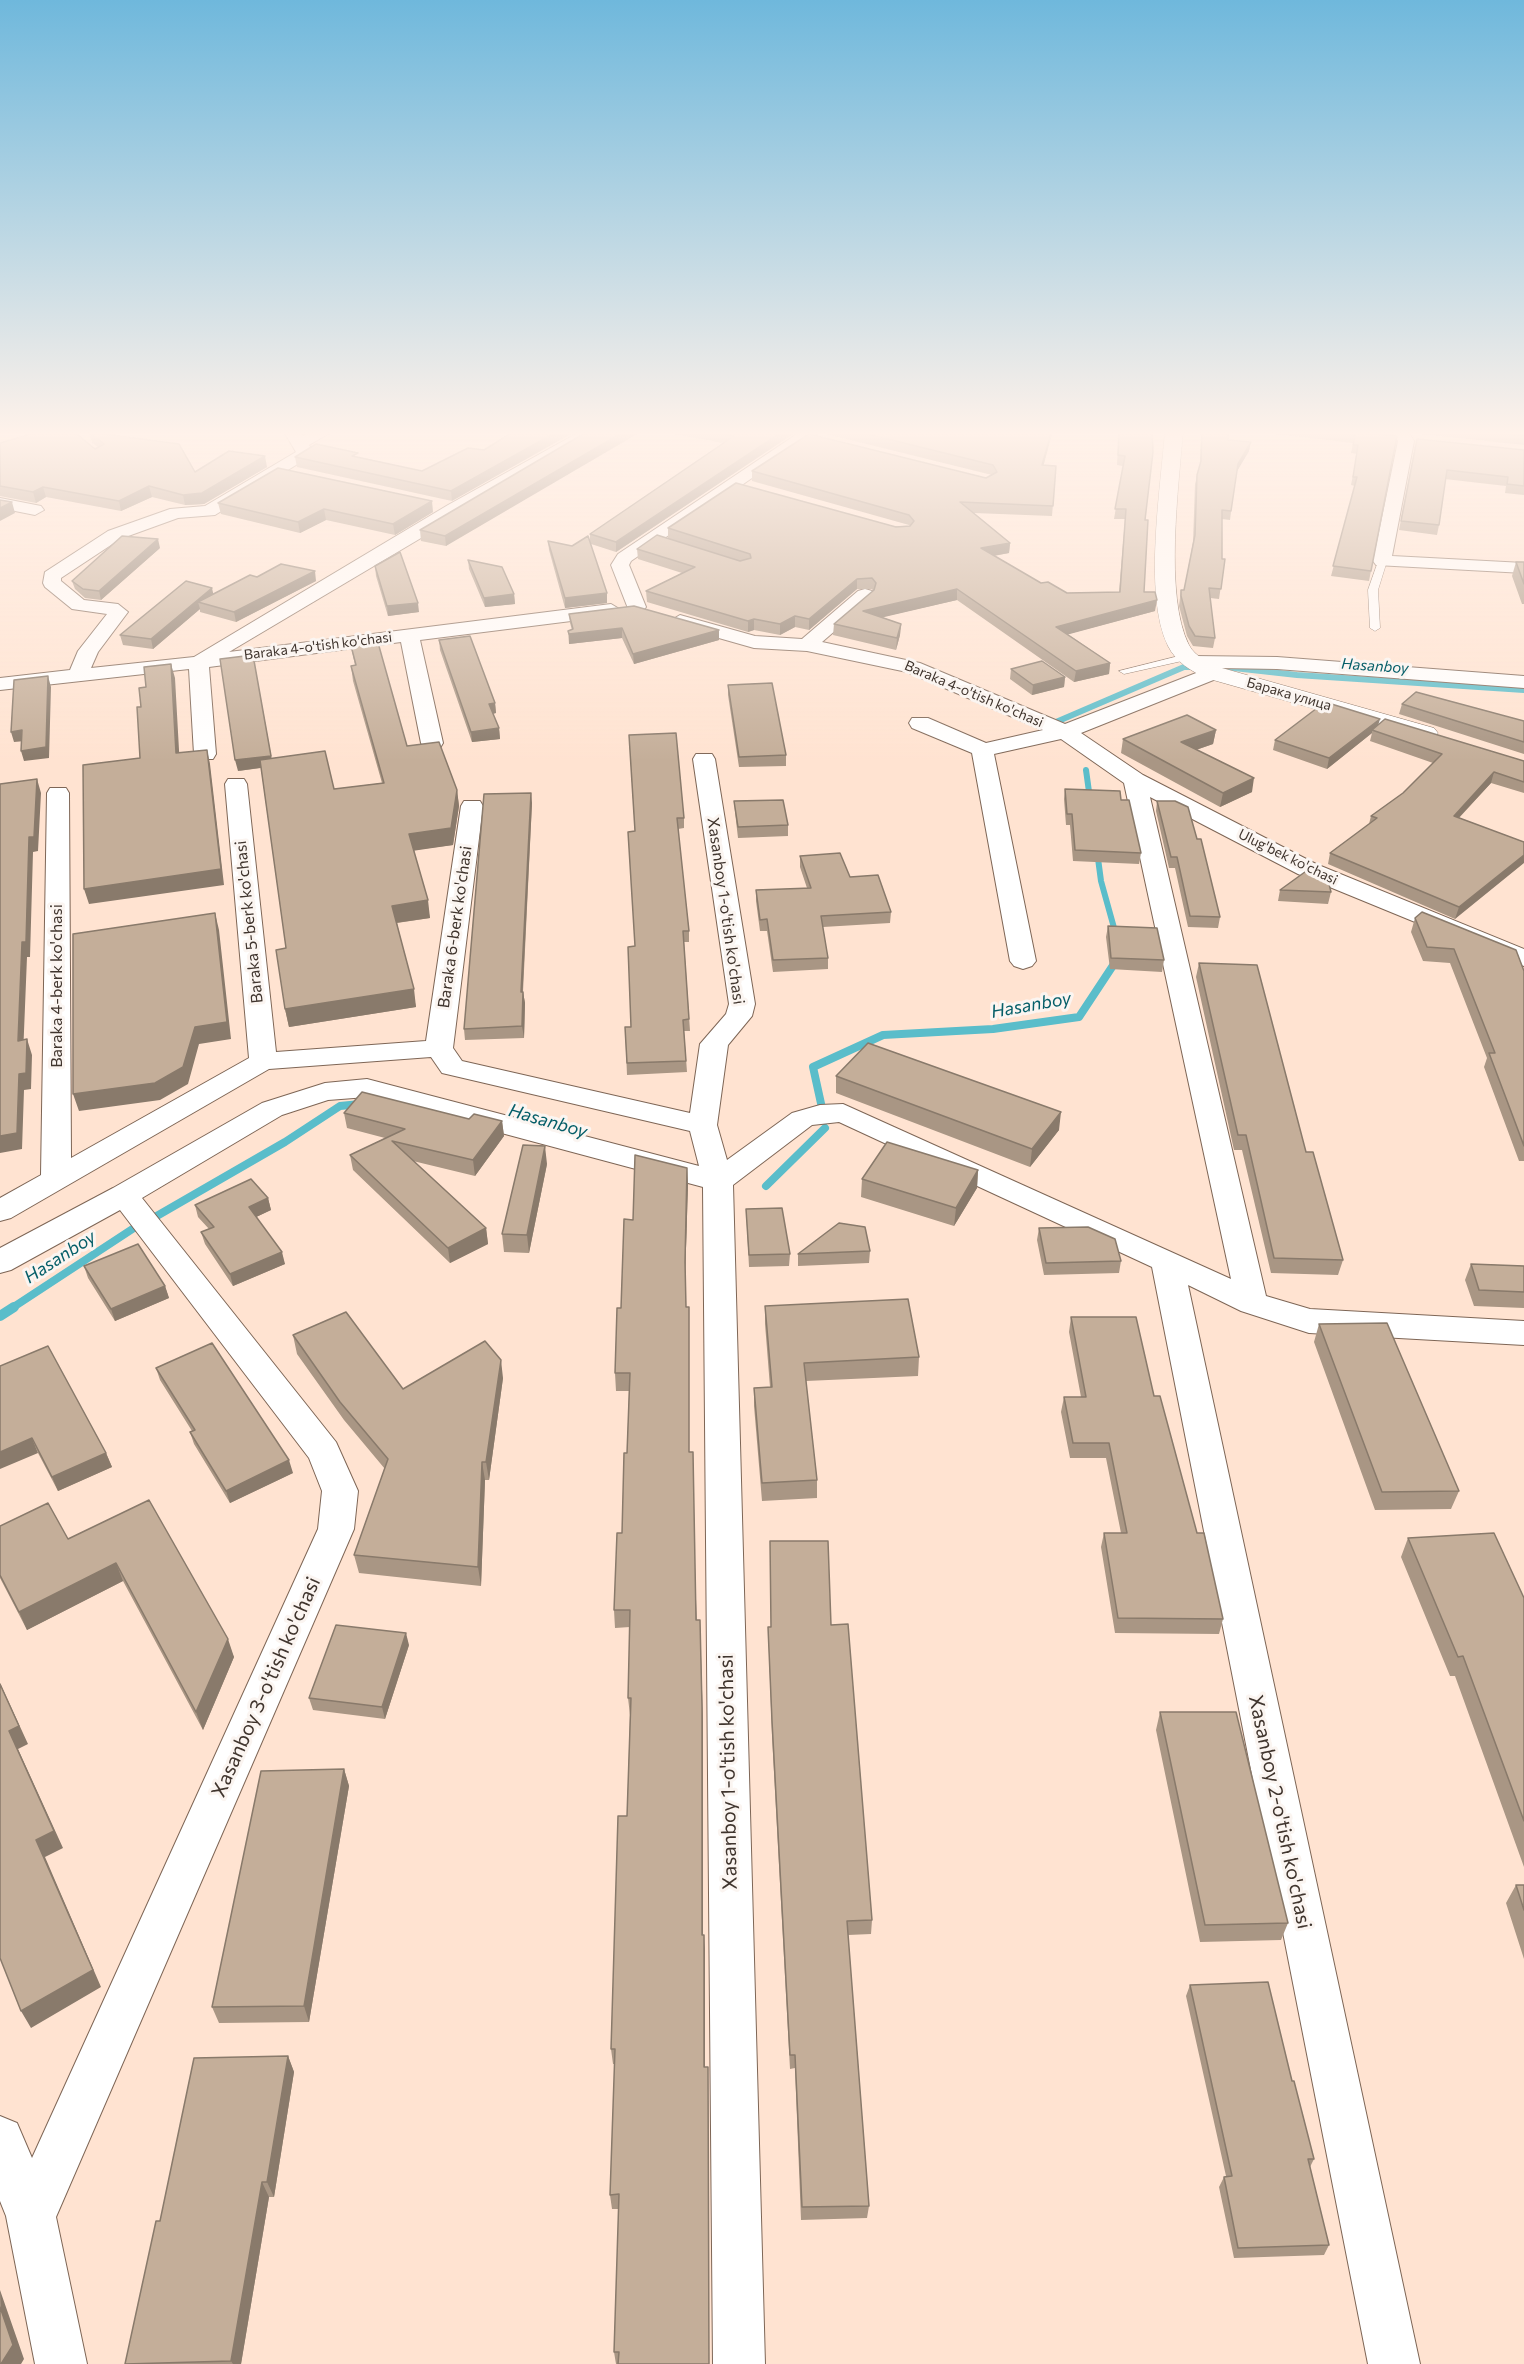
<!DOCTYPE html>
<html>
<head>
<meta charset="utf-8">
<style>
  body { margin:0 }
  canvas { display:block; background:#ffe3d1 }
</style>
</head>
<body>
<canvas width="1524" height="2364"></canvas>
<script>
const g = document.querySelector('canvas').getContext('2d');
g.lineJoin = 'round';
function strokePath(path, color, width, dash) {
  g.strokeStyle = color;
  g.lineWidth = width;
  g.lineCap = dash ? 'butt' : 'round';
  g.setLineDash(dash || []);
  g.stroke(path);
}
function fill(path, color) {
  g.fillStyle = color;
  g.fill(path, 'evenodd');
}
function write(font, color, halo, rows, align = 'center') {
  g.font = font + ' Commissioner,sans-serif';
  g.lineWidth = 6;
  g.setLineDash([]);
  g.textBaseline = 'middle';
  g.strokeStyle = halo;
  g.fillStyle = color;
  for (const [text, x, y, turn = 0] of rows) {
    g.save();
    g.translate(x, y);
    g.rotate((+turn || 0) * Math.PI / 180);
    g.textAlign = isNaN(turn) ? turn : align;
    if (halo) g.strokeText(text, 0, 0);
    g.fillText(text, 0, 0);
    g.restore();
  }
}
const streamFar2 = new Path2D(`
  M1225,667L1297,675L1524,690
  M1056,722L1184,667H1197
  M1086,770L1090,799
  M1097,851L1101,881L1116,935`);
const streamFar1 = new Path2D(`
  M822,1108L813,1067L883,1035L993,1029L1079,1017L1116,961
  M766,1186L825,1128
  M155,1217L285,1142L340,1106L360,1104
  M12,1308L137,1226`);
const stream = new Path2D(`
  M0,1316L14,1307`);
const service = new Path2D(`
  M1379,559L1387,561L1378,590L1380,628L1375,631L1370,628L1368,590Z
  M1187,654L1192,657L1191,659L1124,674L1119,671Z`);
const minor = new Path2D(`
  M283,430H299L303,436L314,430H335L309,445L312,450L309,457L215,515L178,518L120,539L61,578V581L84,600L118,604L128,612L98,652L91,668L194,657L448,505L583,430H603L229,652L611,604L621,610L611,616L420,640L443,743L440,748H424L421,743L401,642L209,667L216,754L213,759H197L194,754L189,669L0,690V678L70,670L78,651L107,614L72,609L45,587L43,583L45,572L108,531L170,509L205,506L296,452Z
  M803,430H822L631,561L629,565L646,607L643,611H629L611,565L618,554Z
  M1391,430H1407L1414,441L1392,556L1524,563V573L1376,565L1373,561L1398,441Z
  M0,498L41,506L44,510L35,515L0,508Z
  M865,589L872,591L874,595L872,599L822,642L920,663L1065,724L1209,668L1187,666L1184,662L1187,658L1194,656L1277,657L1524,676V688L1277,669L1220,668L1224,673L1221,677L1081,733L1143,775L1316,864L1524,949V966L1515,963L1298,874L1150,797L1266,1296L1310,1309L1524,1321V1345L1309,1333L1241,1311L1188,1285L1420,2364H1368L1152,1267L839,1122L812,1125L733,1185L765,2364H713L703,1187L367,1097L328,1100L282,1115L142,1198L336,1442L358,1491L354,1529L56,2217L87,2364H35L6,2216L0,2201V2116L17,2123L32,2158L318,1529L322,1491L309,1458L120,1210L11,1270L0,1273V1248L113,1188L262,1103L325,1083L367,1079L699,1166L690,1131L442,1073L431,1057L269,1069L11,1218L0,1221V1198L41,1175L47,793L50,788H66L69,793L71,1158L249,1058L225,784L228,779H244L247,784L276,1052L426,1041L461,806L464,801H480L483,806L453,1048L462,1061L690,1113L700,1044L726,1014L729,1004L693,759L696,754H712L715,759L755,1004L752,1016L728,1045L717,1125L727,1160L792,1113L820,1105L843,1104L1231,1279L1124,783L1061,739L994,754L1036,961L1032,966L1023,969L1014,966L1010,961L972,753L912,728L909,723L912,718H928L986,743L1043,730L907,672L807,651L754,648L673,625L670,621L680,615L755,636L802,639L858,591Z`);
const secondary = new Path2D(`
  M1165,430H1183C1179,486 1164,595 1189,645C1195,657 1210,663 1222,668L1434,728L1438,733L1434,738H1418L1206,678C1191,671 1176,662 1168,646C1143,595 1161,487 1165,430Z`);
const wall = new Path2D(`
  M590,430L446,546L421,541L420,530Z
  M653,430H799L616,552L591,544L607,603L565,608L549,550L548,541L572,546L590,541V534L723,443Z
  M822,430H1053L1043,465L1056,466L1052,516L974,513L1010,543L1009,553L994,556L1041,583L1067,593L1119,592L1125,519H1114L1123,466L1117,465L1119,430H1152L1145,520L1144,592L1155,611L1068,634L1110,663L1109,674L1074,682L957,600L882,617L901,624L900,635L896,650L833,635L834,624L873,591L872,589H857L809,630L795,627L780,635L754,630L748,632L647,602L646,591L682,573L638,559L637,549L668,539V528L910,526L909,525L752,481V471L986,478L992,475L822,433Z
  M1201,430H1228V440L1249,451L1236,472L1230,520L1222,519V559H1225L1219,599L1210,598L1215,638L1213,648L1193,646L1187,636L1179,606L1181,590H1184L1193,542L1195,484L1200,465Z
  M1275,430H1332L1397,436L1369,581L1331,576L1355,486L1351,485L1357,454L1351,453L1353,443L1275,434Z
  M1409,430H1524V445L1411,433Z
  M89,432L195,472L267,467L204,504L185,505L152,497L121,511L46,497L36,503L0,496V443L95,449L98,447L92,443Z
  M1415,447L1524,450V495L1505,493L1506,486L1445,479L1439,525L1437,535L1399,530Z
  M468,448L452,501L297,467L295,457H359L422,471Z
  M218,503L433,512L395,535L326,520L300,533L221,514Z
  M160,548L101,600L85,598L75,589L72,581Z
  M468,560L514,594L515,604L485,607L469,569Z
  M1516,562H1524V604H1522L1512,576Z
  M375,566L419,612L388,616L376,576Z
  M257,577L316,581L236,622L200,612V609L153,649L123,645L120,635L214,594Z
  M569,614L719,630V640L634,664L622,638L569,644L568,631L572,630L570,623Z
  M439,640L495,703L496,713L493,714L499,728L500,739L472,742L440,650Z
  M350,642L407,746L457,790L459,806L453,845L414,850L430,918L397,923L416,1007L289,1027L285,1009L286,948L261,768L238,771L271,758L334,789L382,783L353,681L351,666L355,665Z
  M1011,669L1065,677L1064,687L1032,695L1010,679Z
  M728,685L786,755V766L739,767L728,695Z
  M1402,704L1524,721V754L1399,714Z
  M1378,725L1524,761V793L1491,783L1459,818L1524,842L1455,919L1328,864L1330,853L1369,824L1371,816L1403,793L1433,763L1370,741L1372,733L1327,769L1273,750L1275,740Z
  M1216,730L1213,744L1196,750L1252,792L1220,807L1121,753L1123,739Z
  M629,735L684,818V828L678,829L689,931V942H684L690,1031H684L687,1072L627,1075L625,1027H631L635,946V831Z
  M1065,789L1141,853L1139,864L1073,861L1070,825H1066L1064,799Z
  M734,801L788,825V836L738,838L735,812Z
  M1157,801L1220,917L1218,928L1188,927L1175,868H1169L1156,811Z
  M532,803L523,992L525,1003L524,1038L465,1040L464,1029Z
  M800,856L850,877L891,912L890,923L823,927L828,958V969L773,972L767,931H760L756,901V890L807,888L800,867Z
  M1280,890L1331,892L1328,904L1278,901Z
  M1415,918L1524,971V1161H1519L1484,1067L1487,1058L1450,963L1423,961L1411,932Z
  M1108,926L1164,960L1162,972L1110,969L1106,937Z
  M1199,963L1343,1260L1338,1275L1271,1273L1242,1150H1234L1196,977Z
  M836,1076L1059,1130L1030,1167L836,1093Z
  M344,1113L502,1121L504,1136L475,1176L413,1161L486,1228L488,1244L450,1263L353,1170L350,1155L385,1138L347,1128Z
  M547,1164L529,1253L504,1252L502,1234Z
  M687,1168L688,1185L685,1279L686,1307L689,1324V1452L697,1620L703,1724V1935L705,1951V2067H708V2082L709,2364H616L614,2352L619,2209H612L610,2195L615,2064H613L611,2049L627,1816L630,1715L628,1698L630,1627L615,1628L614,1610L622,1533L627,1453L629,1391H616L615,1373L621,1308L633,1220Z
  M978,1170L977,1188L954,1226L861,1197L862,1179Z
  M268,1198L271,1210L256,1217L285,1264L233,1286L205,1244L201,1232L209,1229L198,1217L195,1205Z
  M746,1209L790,1254L789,1266L749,1267Z
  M1039,1228L1121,1261L1119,1273L1044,1275L1037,1240Z
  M870,1251L869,1263L798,1266V1254Z
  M1471,1264L1524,1266V1308L1474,1306L1465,1280Z
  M84,1266L165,1286L169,1298L115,1321L88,1278Z
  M765,1306L919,1357L918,1376L806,1381L817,1480V1498L762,1501L754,1406V1388L770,1387L765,1324Z
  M1071,1317L1154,1396L1223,1619L1219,1634L1115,1633L1101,1547L1104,1533H1121L1106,1458H1070L1061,1412L1064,1397H1081L1069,1332Z
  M1319,1324L1459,1491L1451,1509L1375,1510L1314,1342Z
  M293,1335L403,1389L503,1378L489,1480H485L481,1586L359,1573L354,1555L385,1469L344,1420L297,1354Z
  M0,1366L106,1453L112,1467L58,1491L38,1453Z
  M156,1368L293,1473L230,1503L194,1444L190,1432L192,1431L160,1380Z
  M149,1500L234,1657L203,1730L123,1581L27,1630L0,1578V1526L68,1539Z
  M1408,1538L1524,1598V1867L1455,1676H1450L1401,1557Z
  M831,1625L872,1920L871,1934L848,1935L869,2206L867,2218L801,2220L795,2068L790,2069L772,1736L768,1627Z
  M409,1645L385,1719L313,1710L309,1698Z
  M1160,1712L1288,1923L1281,1940L1200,1942L1156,1730Z
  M344,1769L349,1786L309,2022L219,2023L212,2007Z
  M1516,1885H1524V1959L1506,1903Z
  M1190,1985L1292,2081L1314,2159L1310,2167L1329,2245L1324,2255L1234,2258L1219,2187L1224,2177L1226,2176L1186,1996Z
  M288,2056L294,2072L274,2197H269L241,2364H125Z`);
const shadedWall = new Path2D(`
  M560,430H578L452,501L451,491Z
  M627,430H644L446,546L445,536Z
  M785,430H799L616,552V542Z
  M1052,430H1053L1041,475L1042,465Z
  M1251,442L1249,451L1236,473L1238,464Z
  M265,456L267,467L204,504L185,505L183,495Z
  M149,486L152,497L121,511L119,501Z
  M43,487L46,497L36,503L33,492Z
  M432,501L433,512L395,535L393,524Z
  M12,502L15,513L0,521V508Z
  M324,509L326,520L300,533L298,522Z
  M158,539L160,548L101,600L99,591Z
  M1010,543L1009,553L980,558L981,548Z
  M315,571L316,581L236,622L234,612Z
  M857,579V589L809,630V619Z
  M212,588L214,597L198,602L200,609L153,649L151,639Z
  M957,589V600L863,622V611Z
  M607,593V603L565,608V598Z
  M514,594L515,604L485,607L484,598Z
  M1157,600L1155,611L1055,638L1056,627Z
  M418,603L419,612L388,616L387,606Z
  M795,616V627L780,635V624Z
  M754,619V630L748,632V621Z
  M901,624L900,635L896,650L897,638Z
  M622,628V638L569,644V634Z
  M719,630V640L634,664L633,654Z
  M253,655L273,766L238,771L235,760Z
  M1110,663L1109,674L1074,682L1076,671Z
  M171,664L175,678L180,768L176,753Z
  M48,676L51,687L49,758L24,761L21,751Z
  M1065,677L1064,687L1032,695L1033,685Z
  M495,703L496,713L490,714L489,704Z
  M1380,719L1377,729L1372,730V733L1327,769L1329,758Z
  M499,728L500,739L472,742L471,732Z
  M22,730L25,741L14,742L11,732Z
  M1216,730L1213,744L1178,756L1181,742Z
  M207,750L210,764L224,885L89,904L84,889Z
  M1494,772L1491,783L1451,826L1454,816Z
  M1254,778L1252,792L1220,807L1223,793Z
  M37,779L41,793L38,851L33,852L30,957H27L23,1056L18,1041L22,942L29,837Z
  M457,790L459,806L453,845L412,851L409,834Z
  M531,793L532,803L522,1003L521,992Z
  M1524,855V863L1455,919L1459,907Z
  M428,900L430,918L395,923L392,906Z
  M215,913L219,930L231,1039L199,1044L188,1084L160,1100L79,1111L73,1094L195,1027Z
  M414,989L416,1007L289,1027L285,1009Z
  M523,992L525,1003L524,1038L522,1026Z
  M27,1039L32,1055L31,1089L24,1090L22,1149L0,1153V1136L19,1074Z
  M1061,1112L1059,1130L1030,1167L1032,1149Z
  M502,1121L504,1136L475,1176L473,1160Z
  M545,1146L547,1164L529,1253L527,1235Z
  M687,1168L688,1185L685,1279V1262Z
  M978,1170L977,1188L954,1226L956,1208Z
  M268,1198L271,1210L252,1219L249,1207Z
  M486,1228L488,1244L450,1263L448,1248Z
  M282,1252L285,1264L233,1286L230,1274Z
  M165,1286L169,1298L115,1321L111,1309Z
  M501,1360L503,1378L489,1480L486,1462Z
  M32,1438L38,1453L0,1469V1452Z
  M106,1453L112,1467L58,1491L52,1477Z
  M289,1460L293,1473L230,1503L226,1491Z
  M482,1462L485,1480L481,1586L478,1567Z
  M116,1563L123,1581L27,1630L19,1612Z
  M700,1620L703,1724V1951L702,1935Z
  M406,1633L409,1645L385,1719L382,1707Z
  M228,1639L234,1657L203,1730L196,1712Z
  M0,1683L28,1744L18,1749L63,1848L45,1857L101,1987L31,2028L21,2011L36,1840L9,1731Z
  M344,1769L349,1786L309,2022L304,2006Z
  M704,1935L705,1951V2082L704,2067Z
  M288,2056L294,2072L274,2197L267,2182Z
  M262,2182L269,2197L241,2364H233L231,2361Z
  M0,2290L24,2359L21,2364H1Z`);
const building = new Path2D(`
  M50,430H72L95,449L104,444L89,432L179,444L195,472L229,451L265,456L202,493L183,495L149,486L119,501L43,487L33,492L0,486V443L31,434Z
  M516,430H560L451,491L295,457L316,444L358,453L352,456L422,471L468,448L484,450Z
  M590,430H627L445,536L420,530Z
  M704,430H785L616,542L590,534L734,436Z
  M851,430H1052L1042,465L1056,466L1053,506L960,502L1010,543L981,548L1041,583L1048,582L1067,593L1120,592L1126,509H1115L1125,456L1118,455L1119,430H1152L1153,452L1145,520H1148L1144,592H1155L1157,600L1056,627L1110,663L1076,671L957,589L863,611L901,624L897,638L834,624L874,590L876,583L872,578L857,579L809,619L795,616L780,624L754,619L748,621L646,591L695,567L637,549L657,535L740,561L751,558L750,554L668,528L736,483L896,527L910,526L914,521L909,515L752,471L809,434L986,478L997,472L993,465Z
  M1202,430H1228V440L1251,442L1238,464L1231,511L1222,510V559H1225L1221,589L1209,588L1215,638L1195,636L1189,626L1181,596V590H1184L1195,535L1197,475L1201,461Z
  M1315,430H1332L1397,436L1371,571L1333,566L1357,477H1353L1358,445H1353L1355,435Z
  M1469,430H1524V436Z
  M1417,439L1524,450V486L1507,484L1508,477L1447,470L1439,525L1401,521Z
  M278,468L432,501L393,524L324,509L298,522L218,503Z
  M0,500L12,502L0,508Z
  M122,536L158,539L99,591L83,589L72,581Z
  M588,536L607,593L565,598L548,541L572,546Z
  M400,552L418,603L387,606L375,566Z
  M468,560L502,567L514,594L484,598Z
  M1516,562H1524V584Z
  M281,564L315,571L234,612L198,602L250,575L257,577Z
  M186,581L212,588L151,639L120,635Z
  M634,606L719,630L633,654L622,628L569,634L568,631L573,629L569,614Z
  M470,636L495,703L489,704L499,728L471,732L439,640Z
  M377,639L407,746L439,742L457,790L451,828L409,834L428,900L392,906L414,989L285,1009L276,950L286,948L260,760L325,751L334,789L384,783L351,666L356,665L350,642Z
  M253,655L271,756L235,760L220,659Z
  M1042,661L1065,677L1033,685L1011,669Z
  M171,664L176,753L207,750L221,869L84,889L83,765L140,758L137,707H141L139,688L146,687L144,667Z
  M48,676L46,747L21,751L22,730L11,732L14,680Z
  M772,683L786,755L739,757L728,685Z
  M1416,692L1524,721V742L1402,704Z
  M1325,702L1380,719L1329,758L1275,740Z
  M1187,715L1216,730L1181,742L1254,778L1223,793L1123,739Z
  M1385,719L1524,761V782L1494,772L1454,816L1524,842V855L1459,907L1330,853L1377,818L1371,816L1403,793L1442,754L1372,730Z
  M676,733L684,818H677L689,931H683L689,1019L683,1020L686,1061L627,1063L625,1027H631L628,947L635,946L628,832L635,831L629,735Z
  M37,779L34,837H29L26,942H22L18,1041L27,1039L26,1073L19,1074L17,1133L0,1136V784Z
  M1065,789L1120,791L1121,800H1129L1141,853L1075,850L1072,814H1067Z
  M531,793L521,992H523L522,1026L464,1029L484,794Z
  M783,800L788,825L738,827L734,801Z
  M1157,801H1175L1188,807L1197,839H1201L1220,917L1190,916L1177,857H1171Z
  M840,853L850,877L878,875L891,912L821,916L828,958L773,960L767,919L760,920L756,890L811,888L800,856Z
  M1309,869L1327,876L1331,892L1280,890Z
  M1422,912L1516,950L1524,971V1146L1489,1053H1495L1454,949L1427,947L1415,918Z
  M215,913L227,1022L195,1027L183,1067L155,1083L73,1094V934Z
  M1108,926L1157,928L1164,960L1111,958Z
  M1199,963L1257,965L1306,1152H1313L1343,1260L1274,1258L1246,1135H1238Z
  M868,1043L1061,1112L1032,1149L836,1076Z
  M362,1092L469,1119L474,1114L502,1121L473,1160L392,1141L486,1228L448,1248L350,1155L405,1129L344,1113Z
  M887,1142L978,1170L956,1208L862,1179Z
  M523,1145L545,1146L527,1235L502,1234Z
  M635,1155L687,1168L685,1262L686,1307H689V1452H693L696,1620H700L702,1707V1935H704V2067H708L709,2364H618L619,2352H614L619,2194L610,2195L615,2049H611L618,1816H627L631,1698H628L630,1610H614L617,1533H622L624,1453H627L630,1373H615L617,1308H621L624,1219L633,1220Z
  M251,1179L268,1198L249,1207L282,1252L230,1274L201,1232L214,1227L195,1205Z
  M782,1208L790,1254L749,1255L746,1209Z
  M839,1223L865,1227L870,1251L798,1254Z
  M1088,1227L1115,1239L1121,1261L1046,1263L1039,1228Z
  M138,1244L165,1286L111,1309L84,1266Z
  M1471,1264L1524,1266V1292L1479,1290Z
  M908,1299L919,1357L804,1363L817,1480L762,1483L754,1388L772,1387L765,1306Z
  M346,1312L403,1389L485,1341L501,1360L486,1462H482L478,1567L354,1555L388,1459L340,1402L293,1335Z
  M1071,1317H1136L1154,1396H1160L1197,1533H1204L1223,1619L1118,1618L1104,1533H1127L1109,1443H1073L1064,1397H1086Z
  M1387,1323L1459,1491L1382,1492L1319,1324Z
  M212,1343L289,1460L226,1491L190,1432L195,1430L156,1368Z
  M48,1346L106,1453L52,1477L32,1438L0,1452V1366Z
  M149,1500L228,1639L196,1712L116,1563L19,1612L0,1575V1526L48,1503L68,1539Z
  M1494,1533L1524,1598V1821L1463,1656L1458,1657L1408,1538Z
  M770,1541H828L831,1625L848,1624L872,1920L847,1921L869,2206L802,2207L795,2055H790L772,1721L768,1627H771Z
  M336,1625L406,1633L382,1707L309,1698Z
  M0,1684L19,1726L9,1731L54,1831L36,1840L93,1970L21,2011L0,1958Z
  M1160,1712H1236L1288,1923L1205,1925Z
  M344,1769L304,2006L212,2007L261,1771Z
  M1516,1885H1524V1910Z
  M1268,1982L1292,2081H1294L1314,2159H1308L1329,2245L1238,2248L1224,2177L1232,2176L1190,1985Z
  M288,2056L267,2182H262L231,2361L125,2364L156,2221H160L194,2058Z
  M0,2307L13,2345L1,2364H0Z`);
const farStreetnames = [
  ["Baraka 4-o'tish ko'chasi",318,646,-7],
  ["Baraka 4-o'tish ko'chasi",974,694,23],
  ["Барака улица",1289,694,16],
  ["Ulug'bek ko'chasi",1288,857,26]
];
const farWaternames = [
  ["Hasanboy",1375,666,4]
];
const streetNames = [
  ["Xasanboy 1-o'tish ko'chasi",726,911,82],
  ["Baraka 5-berk ko'chasi",249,922,-96],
  ["Baraka 6-berk ko'chasi",455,927,-82],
  ["Baraka 4-berk ko'chasi",57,986,-90]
];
const waterNames = [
  ["Hasanboy",1031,1005,-10],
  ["Hasanboy",548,1121,16],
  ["Hasanboy",60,1257,-33]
];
const nearStreetnames = [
  ["Xasanboy 3-o'tish ko'chasi",266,1687,-66],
  ["Xasanboy 1-o'tish ko'chasi",728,1772,-91],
  ["Xasanboy 2-o'tish ko'chasi",1280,1812,78]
];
strokePath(streamFar2, '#5abdca', 6);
strokePath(streamFar1, '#5abdca', 8);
strokePath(stream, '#5abdca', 10);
strokePath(service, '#7e6656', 1);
strokePath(minor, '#7e6656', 2);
strokePath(secondary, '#7e6656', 1);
fill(service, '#fff');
fill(minor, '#fff');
fill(secondary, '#fff');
fill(wall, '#a99684');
fill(shadedWall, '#897a6b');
fill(building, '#c4ae99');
strokePath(building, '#897a6b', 1.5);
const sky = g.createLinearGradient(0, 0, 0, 761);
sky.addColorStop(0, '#6fb8dc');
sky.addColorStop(0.57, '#fff2ea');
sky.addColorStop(1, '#fff2ea00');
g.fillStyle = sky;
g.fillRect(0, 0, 1524, 761);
write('14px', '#40352e', '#fbf5f1', farStreetnames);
write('italic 15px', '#055e68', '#fbf5f1', farWaternames);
write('16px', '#40352e', '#fbf5f1', streetNames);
write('italic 18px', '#055e68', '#fbf5f1', waterNames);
write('20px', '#40352e', '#fbf5f1', nearStreetnames);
</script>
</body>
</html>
